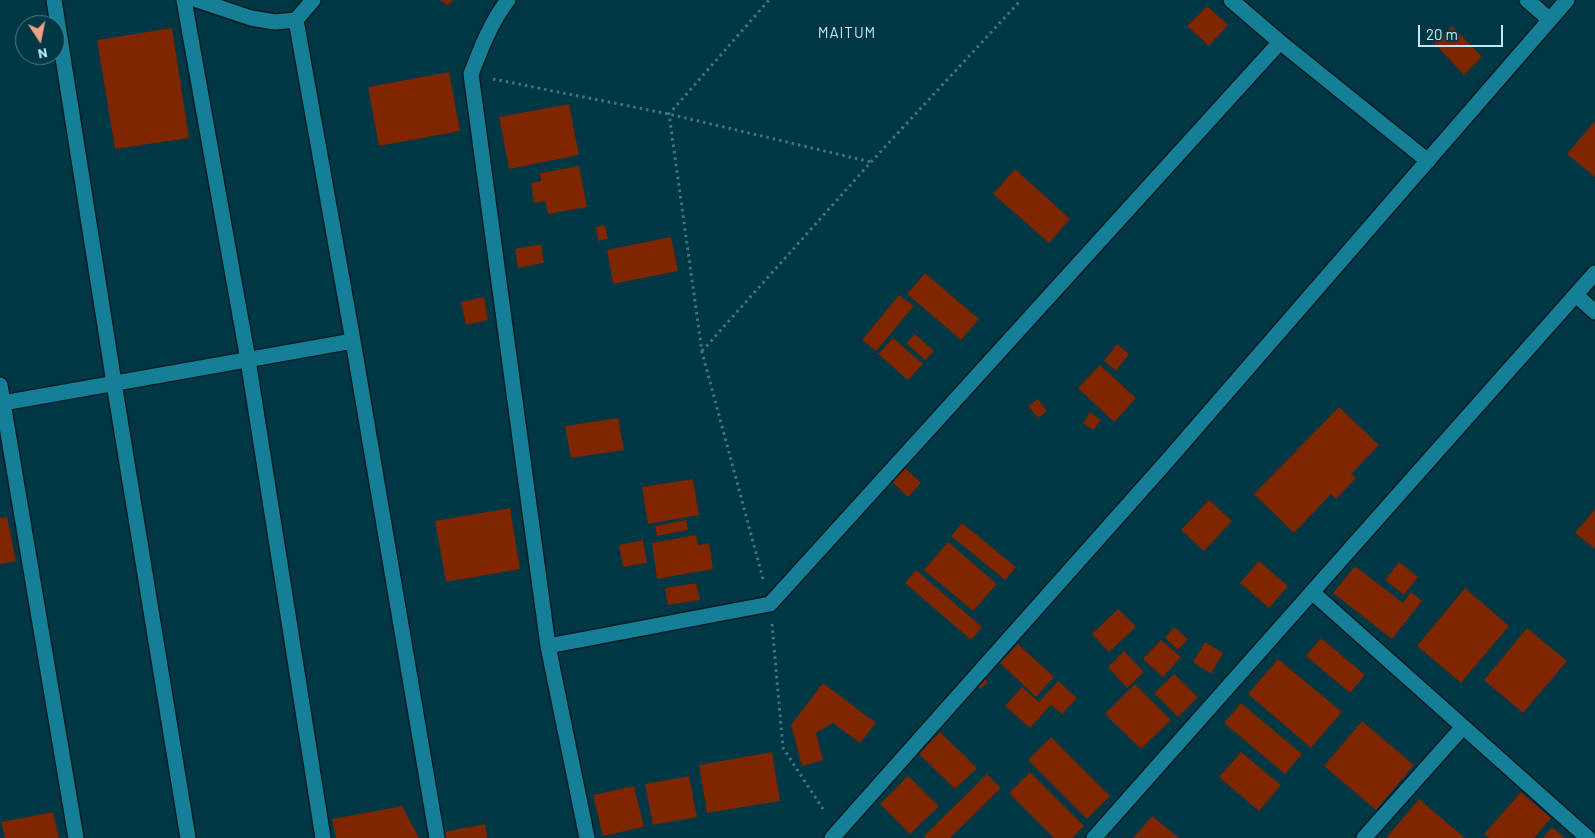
<!DOCTYPE html>
<html>
<head>
<meta charset="utf-8">
<style>
  body { margin:0 }
  #map { position:relative; width:1595px; height:838px; overflow:hidden; background:#003744; font-family:Barlow,sans-serif }
  canvas { display:block }
  .north { position:absolute; left:15px; top:15px; width:50px; height:50px; box-sizing:border-box; background:#003744; border:1px solid #4c7e8c; border-radius:50%; rotate:169deg; font-size:14px; font-weight:700; line-height:20px; text-align:center; color:#bfe9f7 }
  .north::after { content:''; display:block; margin:auto; width:18px; height:22px; background:#f39f83; clip-path:polygon(50% 0,100% 100%,50% 72%,0 100%) }
  .scale { position:absolute; left:1418px; top:25px; width:85px; height:22px; box-sizing:border-box; border:2px solid #bfe9f7; border-top:0; padding-left:6px; font-size:15px; line-height:18px; white-space:nowrap; color:#bfe9f7; -webkit-text-stroke:4px #003744; paint-order:stroke }
</style>
</head>
<body>
<div id="map">
<canvas width="1595" height="838"></canvas>
<div class="north">N</div>
<div class="scale">20 m</div>
</div>
<script>
const g = document.querySelector('canvas').getContext('2d');
g.lineJoin = 'round';
function fill(path, color) {
  g.fillStyle = color;
  g.fill(path, 'evenodd');
}
function strokePath(path, color, width, dash) {
  g.strokeStyle = color;
  g.lineWidth = width;
  g.lineCap = dash ? 'butt' : 'round';
  g.setLineDash(dash || []);
  g.stroke(path);
}
function write(font, color, halo, rows, align = 'center') {
  g.font = font + ' Barlow,sans-serif';
  g.lineWidth = 4;
  g.setLineDash([]);
  g.textBaseline = 'middle';
  g.strokeStyle = halo;
  g.fillStyle = color;
  for (const [text, x, y, turn = 0] of rows) {
    g.save();
    g.translate(x, y);
    g.rotate((+turn || 0) * Math.PI / 180);
    g.textAlign = isNaN(turn) ? turn : align;
    if (halo) g.strokeText(text, 0, 0);
    g.fillText(text, 0, 0);
    g.restore();
  }
}
const building = new Path2D(`
  M440,0H453L448,6Z
  M1207,6L1228,25L1209,46L1187,26Z
  M1452,26L1482,57L1464,75L1434,43Z
  M172,28L189,138L115,149L97,40Z
  M449,72L460,131L379,146L368,87Z
  M569,104L579,155L509,169L499,117Z
  M1595,121V177L1567,154Z
  M579,166L587,207L548,214L545,201L534,203L531,183L541,181L540,173Z
  M1015,169L1070,219L1049,243L993,194Z
  M605,225L608,239L598,241L596,227Z
  M671,237L678,271L613,284L607,250Z
  M541,244L544,263L518,268L515,249Z
  M925,273L979,319L961,340L907,294Z
  M899,295L914,306L876,351L862,340Z
  M484,297L488,320L466,325L461,302Z
  M915,334L934,351L925,360L906,343Z
  M893,338L923,364L908,380L878,354Z
  M1117,344L1129,354L1116,371L1104,361Z
  M1100,365L1136,398L1114,422L1078,388Z
  M1038,399L1047,411L1038,418L1028,406Z
  M1339,407L1379,445L1351,474L1356,478L1336,499L1331,494L1294,533L1254,494Z
  M1090,412L1101,420L1093,430L1083,423Z
  M618,418L624,450L571,458L565,426Z
  M905,468L921,483L908,497L892,482Z
  M693,479L699,515L648,524L642,487Z
  M1209,500L1232,521L1204,551L1181,530Z
  M510,508L520,569L446,582L435,521Z
  M1595,509V549L1575,533Z
  M7,517L16,561L0,564V518Z
  M686,520L688,530L657,536L655,526Z
  M962,523L1016,567L1005,580L951,536Z
  M696,535L698,545L709,543L713,569L657,579L652,543Z
  M643,540L647,563L623,567L619,545Z
  M948,542L997,584L973,611L924,570Z
  M1259,561L1288,586L1269,608L1240,583Z
  M1399,562L1418,577L1404,595L1385,580Z
  M1355,566L1403,603L1411,592L1422,601L1392,639L1333,593Z
  M916,570L982,627L971,640L905,583Z
  M696,583L700,600L668,605L665,588Z
  M1465,588L1509,626L1461,683L1417,646Z
  M1118,609L1136,627L1109,652L1092,634Z
  M1174,627L1188,639L1178,650L1165,638Z
  M1527,628L1567,661L1523,713L1484,680Z
  M1321,638L1365,675L1350,693L1306,656Z
  M1161,640L1181,657L1163,677L1143,659Z
  M1205,642L1223,653L1211,674L1193,662Z
  M1018,644L1054,677L1036,697L1000,663Z
  M1124,651L1144,672L1127,688L1108,667Z
  M1278,659L1342,712L1311,748L1248,694Z
  M1174,674L1198,697L1178,717L1154,693Z
  M982,676L988,682L980,689L974,683Z
  M1058,681L1077,698L1062,714L1051,705L1030,728L1005,706L1022,687L1039,702Z
  M823,683L876,723L860,743L833,723L816,733L823,760L802,766L791,725Z
  M1135,684L1171,720L1141,749L1105,714Z
  M1241,703L1302,754L1285,774L1224,723Z
  M1362,721L1414,765L1376,810L1324,766Z
  M940,732L977,768L955,789L919,754Z
  M1051,737L1110,796L1087,819L1028,760Z
  M772,752L780,801L707,813L699,765Z
  M1241,752L1281,785L1259,811L1219,777Z
  M1030,772L1084,826L1072,838H1054L1009,793Z
  M987,774L1001,788L950,838H926L924,836Z
  M689,776L697,817L653,825L645,784Z
  M908,776L939,806L910,834L880,804Z
  M634,786L644,827L603,836L593,795Z
  M1521,792L1551,818L1534,838H1489L1484,834Z
  M1419,799L1465,838H1386Z
  M402,806L419,838H336L332,819Z
  M53,812L59,838H5L1,822Z
  M1152,816L1179,838H1133Z
  M485,824L487,838H444L443,832Z
  M1552,827L1565,838H1543Z`);
const path = new Path2D(`
  M493,79L669,114L871,162
  M702,351L871,162L1021,0
  M763,579L702,352L669,114L769,0
  M772,624L783,748L825,812`);
const minor = new Path2D(`
  M54,0L114,383L188,838
  M184,0L248,360L323,838
  M197,0L251,18L275,22L296,20L313,0
  M508,0C491,22 481,48 471,74L548,646L587,838
  M1231,0L1280,42L1428,161
  M1527,0L1549,19
  M296,20L353,341L437,838
  M1576,295L1595,312
  M0,385L76,838
  M3,403L353,341
  M1312,592L1588,838
  M548,646L770,604L1280,42
  M832,838L1168,460L1567,0
  M1094,838L1595,273
  M1364,838L1462,728`);
const quarterNames = [
  ["MAITUM",847,33]
];
fill(building, '#7e2600');
strokePath(minor, '#001c24', 18);
strokePath(path, '#427482', 3, [2.5, 4]);
strokePath(minor, '#167f98', 15);
g.letterSpacing = '1px';
write('15px', '#bfe9f7', '#003744', quarterNames);
g.letterSpacing = '0px';
</script>
</body>
</html>
